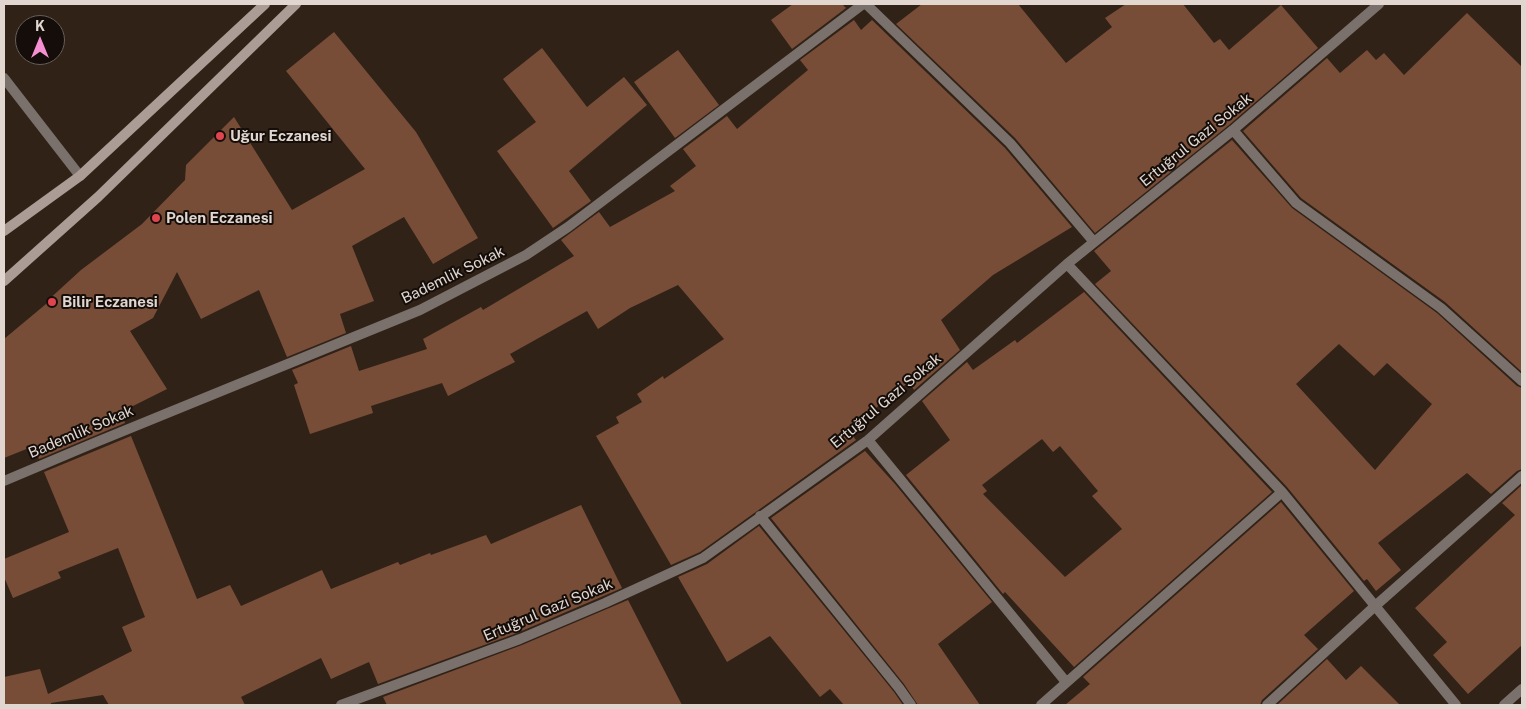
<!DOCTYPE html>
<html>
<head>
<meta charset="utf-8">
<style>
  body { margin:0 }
  #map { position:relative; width:1526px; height:709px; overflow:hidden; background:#312218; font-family:"Public Sans",sans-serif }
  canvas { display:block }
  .frame { position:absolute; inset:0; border:5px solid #e1d7d0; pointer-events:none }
  .north { position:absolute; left:15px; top:15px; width:50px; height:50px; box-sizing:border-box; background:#140d09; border:1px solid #665e59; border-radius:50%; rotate:0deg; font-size:14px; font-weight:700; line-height:20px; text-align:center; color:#e1d7d0 }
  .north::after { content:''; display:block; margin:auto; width:18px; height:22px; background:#f591d2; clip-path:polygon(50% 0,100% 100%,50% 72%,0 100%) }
</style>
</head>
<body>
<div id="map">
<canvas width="1526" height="709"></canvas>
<div class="frame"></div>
<div class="north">K</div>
</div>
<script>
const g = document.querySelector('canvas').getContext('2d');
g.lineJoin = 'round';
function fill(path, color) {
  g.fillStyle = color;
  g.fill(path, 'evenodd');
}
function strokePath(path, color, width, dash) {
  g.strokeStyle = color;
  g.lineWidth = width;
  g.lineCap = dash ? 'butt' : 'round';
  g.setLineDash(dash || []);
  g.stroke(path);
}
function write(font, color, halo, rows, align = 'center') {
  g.font = font + ' "Public Sans",sans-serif';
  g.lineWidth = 4;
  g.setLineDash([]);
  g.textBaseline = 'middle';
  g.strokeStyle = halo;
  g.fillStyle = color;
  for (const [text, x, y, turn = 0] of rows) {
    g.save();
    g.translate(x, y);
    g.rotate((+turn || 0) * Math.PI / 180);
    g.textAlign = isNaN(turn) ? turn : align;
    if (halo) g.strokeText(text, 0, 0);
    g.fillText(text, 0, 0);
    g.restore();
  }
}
const building = new Path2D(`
  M793,4H842L846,8L792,49L771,20Z
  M922,4H1018L1066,63L1112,27L1105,18L1126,4H1183L1214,43L1220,39L1229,50L1281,5L1318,48L1229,125L1095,233L1015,138L896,24Z
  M1467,13L1522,67V372L1445,302L1301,198L1243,131L1327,58L1340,73L1367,50L1376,60L1384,53L1404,75Z
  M854,20L861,30L872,20L1005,148L1072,227L993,275L941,320L960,350L914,390L909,382L848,430L856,440L700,552L671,565L596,436L619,423L616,417L642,402L637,394L663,376L664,379L724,339L678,285L630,308L598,329L587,311L510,354L515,362L448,396L442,383L371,406L373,413L310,434L294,385L298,383L292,370L351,346L359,371L427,349L423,339L481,307L483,310L574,256L561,240L599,212L610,227L675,191L670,186L696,166L683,149L727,116L737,129L808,70L800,60Z
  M334,32L416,132L478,238L433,264L404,217L352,246L374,301L340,314L346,333L287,357L259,290L201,319L177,272L153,318L130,331L167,389L121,412L125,423L39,459L34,446L4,458V339L46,304V302L81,270L142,224L185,180L186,165L234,117L292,210L365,169L286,71Z
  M542,48L587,107L624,77L647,105L569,171L591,201L553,228L497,151L536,122L503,79Z
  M678,50L719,105L675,138L634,82Z
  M1232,140L1292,208L1437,313L1517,386L1522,388V469L1517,471L1491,494L1467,473L1378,543L1401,570L1376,591L1367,579L1364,581L1287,487L1095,284L1111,271L1094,251ZM1339,344L1374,376L1387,363L1432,404L1375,470L1296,384Z
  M1084,292L1272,492L1074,667L1005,592L1003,594L906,475L950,440L922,401L967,362L973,370L1015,340L1017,343ZM1042,439L1053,452L1060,446L1098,491L1092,496L1122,529L1065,577L983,494L987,491L982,485Z
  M131,436L197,599L230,585L241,606L322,570L331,589L398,562L400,565L430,553L431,555L486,535L491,544L581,505L622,588L517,633L378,684L369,662L331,679L321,658L241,697L245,705H109L103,695L51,703V705H4V677L40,669L48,694L132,651L122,627L145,617L118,548L58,572L61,578L13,598L4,577V559L69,532L44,472Z
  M865,451L895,484L992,602L938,644L980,705H918L904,684L771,518Z
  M1522,485V645L1468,694L1433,655L1447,642L1415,608L1515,515L1502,503Z
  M1281,502L1354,591L1304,635L1318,649L1262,700L1260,705H1065L1090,684L1083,677Z
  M759,526L894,692L903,705H844L830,689L820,697L770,636L727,662L678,577L707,564Z
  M628,600L682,705H387L383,697L522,645Z
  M1327,659L1346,680L1361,666L1400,705H1277Z`);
const lane = new Path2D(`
  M4,78L80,176`);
const street = new Path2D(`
  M866,4L1010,143L1094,242
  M1233,130L1296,203L1441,308L1522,381
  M1067,264L1282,492L1456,705
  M868,440L1066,682
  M4,481L94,443L420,310L526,255L568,227L863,4
  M760,516L899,688L911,705
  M341,705L520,639L605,603L703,558L868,440L1067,264L1233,130L1379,4
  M1041,705L1282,492
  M1267,705L1374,607L1522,476
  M1504,705L1522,689`);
const secondary = new Path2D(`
  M4,231L80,176L265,4
  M4,281L98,197L296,4`);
const markers = [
  [220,136,5,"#e0444e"],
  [156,218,5,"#e0444e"],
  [52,302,5,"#e0444e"]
];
const poiNames = [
  ["Uğur Eczanesi",230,136],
  ["Polen Eczanesi",166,218],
  ["Bilir Eczanesi",62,302]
];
const streetNames = [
  ["Ertuğrul Gazi Sokak",1196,140,-39],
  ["Bademlik Sokak",453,275,-26],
  ["Ertuğrul Gazi Sokak",886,401,-40],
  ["Bademlik Sokak",81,432,-23],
  ["Ertuğrul Gazi Sokak",548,610,-23]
];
fill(building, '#784d37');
strokePath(lane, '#7a716d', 10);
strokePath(street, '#7a716d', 10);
strokePath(secondary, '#ab9c95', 10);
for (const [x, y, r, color] of markers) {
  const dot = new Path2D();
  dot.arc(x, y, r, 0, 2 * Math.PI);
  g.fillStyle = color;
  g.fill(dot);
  strokePath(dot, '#140d09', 2);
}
write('bold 15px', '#e1d7d0', '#140d09', poiNames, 'left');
write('15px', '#e1d7d0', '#140d09', streetNames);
</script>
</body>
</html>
